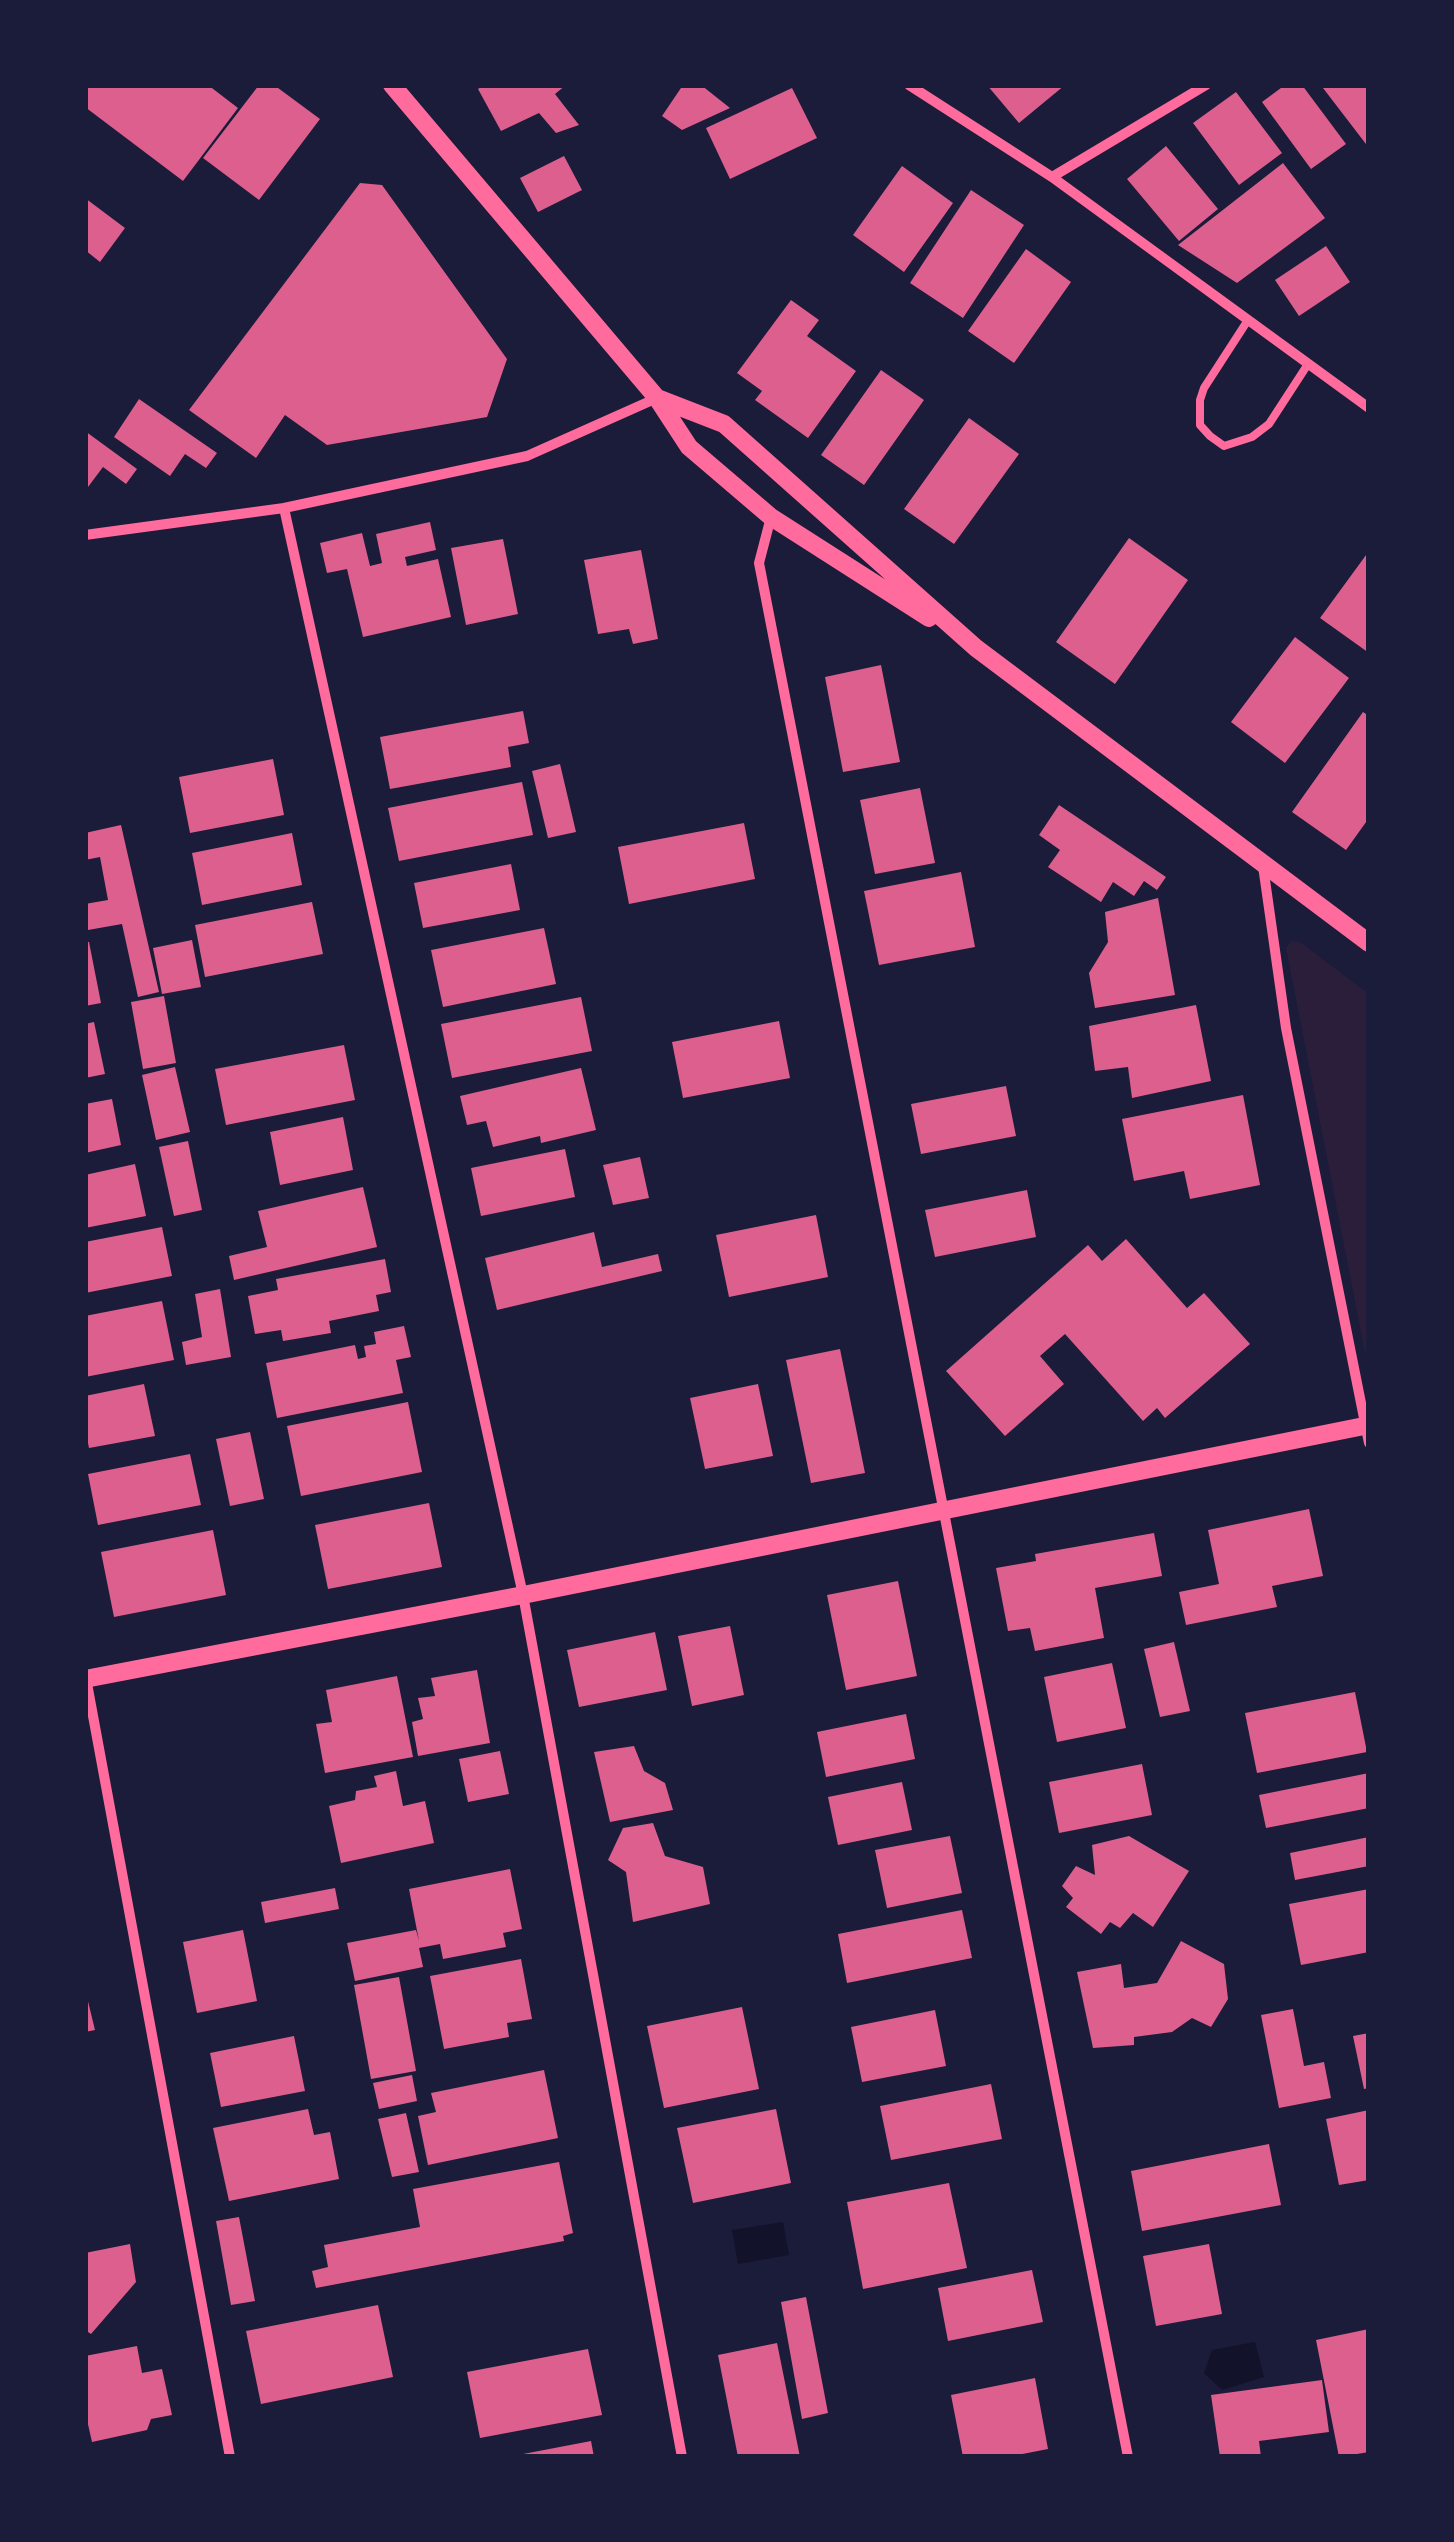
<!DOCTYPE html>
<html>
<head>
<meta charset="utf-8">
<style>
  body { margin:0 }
  #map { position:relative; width:1454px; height:2542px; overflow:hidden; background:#1b1b3a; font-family:"Fira Sans",sans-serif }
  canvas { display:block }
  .frame { position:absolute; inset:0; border:88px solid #1b1b3a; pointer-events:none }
</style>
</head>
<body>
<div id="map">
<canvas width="1454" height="2542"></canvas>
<div class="frame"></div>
</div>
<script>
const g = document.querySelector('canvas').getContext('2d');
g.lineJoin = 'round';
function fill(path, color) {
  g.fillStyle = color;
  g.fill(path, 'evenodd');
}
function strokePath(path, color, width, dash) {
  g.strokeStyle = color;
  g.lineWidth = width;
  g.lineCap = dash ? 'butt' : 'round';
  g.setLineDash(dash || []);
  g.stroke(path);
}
const green = new Path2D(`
  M1291,941L1300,942L1369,994V1373L1286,948Z`);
const water = new Path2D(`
  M783,2222L789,2255L738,2264L732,2230Z
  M1255,2342L1264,2377L1222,2390L1204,2373L1212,2350Z`);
const building = new Path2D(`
  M88,85H208L238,108L183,181L85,107V89Z
  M259,85H274L320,119L259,200L203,158Z
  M484,85H566L555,94L579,125L556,133L539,113L501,131L478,89Z
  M683,85H701L730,108L682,130L662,116Z
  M987,85H1065L1019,123Z
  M1285,85H1302L1346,144L1311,169L1262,102Z
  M1327,85H1369V148L1323,88Z
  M792,88L817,138L730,179L706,128Z
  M1236,92L1282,153L1239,185L1193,123Z
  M1166,146L1218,209L1179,241L1127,179Z
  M564,156L582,190L538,212L520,178Z
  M1283,163L1325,218L1237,283L1178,245Z
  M902,166L953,203L904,272L853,235Z
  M360,183L382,185L507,359L487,417L327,445L285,415L256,458L189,410Z
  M971,190L1024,225L963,318L910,283Z
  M85,198L125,228L100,262L85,250Z
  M1326,246L1350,282L1299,316L1275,280Z
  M1026,249L1071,282L1014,363L968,331Z
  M791,300L819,320L807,336L856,371L808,438L755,400L762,391L737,373Z
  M881,370L924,400L864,485L821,455Z
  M139,399L217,453L206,468L185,454L170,476L114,437Z
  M969,418L1019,454L954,544L904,509Z
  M85,431L137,469L126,484L103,467L85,491Z
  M430,522L436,550L405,557L407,566L438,559L451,617L363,637L347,569L327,573L320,543L362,533L370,566L382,563L376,534Z
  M1129,538L1188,580L1115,684L1056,642Z
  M503,539L518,614L466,625L451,548Z
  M641,550L658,639L633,644L629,629L598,634L584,560Z
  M1369,551V653L1320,618Z
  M1295,637L1349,678L1285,763L1231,722Z
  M881,665L900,762L843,772L825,677Z
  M523,711L529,743L508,747L511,767L390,789L380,737Z
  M1363,712L1369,716V818L1346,850L1292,812Z
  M273,759L284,815L190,833L179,777Z
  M560,764L576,832L548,838L532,771Z
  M522,782L533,835L399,861L388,808Z
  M920,788L935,863L875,874L860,800Z
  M1059,805L1166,877L1157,890L1144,881L1134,896L1113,882L1101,902L1048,867L1060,850L1039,835Z
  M744,823L755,879L629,904L618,847Z
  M121,825L159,992L138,997L122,924L88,930L85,916V904L108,900L100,857L85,860V833Z
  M292,833L302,885L202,905L192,853Z
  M511,864L520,910L423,928L414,883Z
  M961,872L975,947L879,965L864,891Z
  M1158,898L1175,995L1095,1008L1089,973L1108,942L1105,912Z
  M312,902L323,954L205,977L195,925Z
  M544,928L556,984L443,1007L431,950Z
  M192,940L201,987L162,994L153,948Z
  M85,942H89L101,1003L85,1006Z
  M164,996L176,1063L143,1069L131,1002Z
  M581,997L592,1051L452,1078L441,1024Z
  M1196,1005L1211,1081L1132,1098L1128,1067L1095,1071L1089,1026Z
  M779,1021L790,1078L683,1098L672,1042Z
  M94,1022L105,1074L85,1078V1024Z
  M344,1045L355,1100L226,1125L215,1069Z
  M175,1067L190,1132L156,1140L142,1075Z
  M581,1068L596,1130L541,1143L540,1136L493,1147L486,1121L467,1125L460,1096Z
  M1006,1086L1016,1136L921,1154L911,1104Z
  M1243,1095L1260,1185L1190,1199L1184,1171L1134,1181L1122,1119Z
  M112,1099L121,1145L85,1153V1104Z
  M343,1117L353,1170L280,1185L270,1132Z
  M188,1141L202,1210L174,1216L159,1147Z
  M565,1149L575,1197L481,1216L471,1168Z
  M640,1157L649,1198L613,1205L603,1165Z
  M135,1164L146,1216L85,1228V1175Z
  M363,1187L377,1247L234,1280L229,1256L267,1247L258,1211Z
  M1027,1190L1036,1237L935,1257L925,1210Z
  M816,1215L828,1277L729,1297L716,1235Z
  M162,1227L172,1276L85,1293V1242Z
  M594,1232L602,1267L658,1254L662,1271L497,1310L485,1258Z
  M1126,1239L1187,1308L1204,1293L1250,1344L1165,1418L1157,1408L1143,1421L1065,1334L1040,1356L1064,1384L1005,1436L946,1371L1088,1245L1102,1261Z
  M385,1259L391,1292L376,1295L379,1311L329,1321L331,1333L283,1341L281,1330L255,1334L248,1296L278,1290L276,1279Z
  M220,1289L231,1357L186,1365L182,1342L202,1337L195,1294Z
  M162,1301L174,1360L85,1377V1316Z
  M404,1326L411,1357L396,1360L403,1393L277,1418L266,1363L355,1345L358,1359L366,1357L364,1346L376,1344L374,1332Z
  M840,1349L865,1473L811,1483L786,1360Z
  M144,1384L155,1436L89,1448L85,1428V1396Z
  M758,1384L773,1456L705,1469L690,1398Z
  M408,1402L422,1472L301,1496L287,1426Z
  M250,1432L264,1499L230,1506L216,1439Z
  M190,1454L201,1505L98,1525L88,1474Z
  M429,1503L442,1567L328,1589L315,1525Z
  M1309,1509L1323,1576L1272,1586L1277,1607L1186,1625L1179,1592L1219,1584L1208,1530Z
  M213,1530L226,1595L114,1617L101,1552Z
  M1154,1533L1162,1576L1095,1588L1104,1638L1035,1651L1030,1628L1008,1631L996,1568L1036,1561L1035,1554Z
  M898,1581L917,1676L846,1690L827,1595Z
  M730,1626L744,1695L692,1706L678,1636Z
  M655,1632L667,1690L579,1707L567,1650Z
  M1174,1642L1190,1711L1160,1717L1144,1649Z
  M1112,1663L1126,1728L1057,1742L1044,1677Z
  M477,1670L490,1743L418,1756L412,1722L423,1719L418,1698L435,1696L431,1678Z
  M397,1676L413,1757L325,1773L316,1724L332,1722L326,1690Z
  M1355,1692L1367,1752L1257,1773L1245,1713Z
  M906,1714L915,1759L826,1777L817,1732Z
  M634,1746L644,1771L665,1783L673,1810L610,1822L594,1752Z
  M500,1751L509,1794L468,1802L459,1759Z
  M1142,1764L1152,1815L1059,1833L1049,1782Z
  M396,1771L403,1806L425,1801L434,1843L341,1863L329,1806L355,1800L356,1791L377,1787L374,1776Z
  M1369,1773V1808L1266,1828L1259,1795Z
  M902,1782L912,1830L838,1845L828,1797Z
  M653,1823L665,1856L703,1867L710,1904L633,1922L626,1872L608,1860L623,1828Z
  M950,1836L962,1893L887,1908L875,1850Z
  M1129,1836L1189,1871L1153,1927L1133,1913L1120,1928L1110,1922L1101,1934L1066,1907L1073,1898L1062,1886L1076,1866L1095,1875L1092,1845Z
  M1369,1837V1866L1295,1880L1290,1853Z
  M510,1869L522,1929L503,1933L506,1947L443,1959L440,1944L419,1948L423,1967L355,1981L347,1943L416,1930L419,1941L409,1889Z
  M335,1888L339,1909L265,1923L261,1902Z
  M1369,1889V1952L1301,1965L1289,1904Z
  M962,1910L972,1958L847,1983L838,1934Z
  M243,1930L257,2001L197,2013L183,1942Z
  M1181,1941L1224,1964L1228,1999L1211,2027L1192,2018L1172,2032L1134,2037V2045L1093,2048L1077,1972L1121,1964L1124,1988L1157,1983Z
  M521,1959L532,2019L507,2023L509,2037L444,2049L430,1976Z
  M399,1977L416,2071L371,2079L354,1985Z
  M85,1989L95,2030L85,2032Z
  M742,2007L759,2089L664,2108L647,2026Z
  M1293,2009L1304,2066L1324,2062L1331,2098L1279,2108L1261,2015Z
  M935,2010L946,2066L862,2082L851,2027Z
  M1369,2033V2088L1364,2089L1353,2036Z
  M294,2036L305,2091L221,2107L210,2053Z
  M544,2070L558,2138L428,2165L418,2116L436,2112L431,2093Z
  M412,2075L417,2101L379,2109L373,2083Z
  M991,2084L1002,2139L891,2160L880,2106Z
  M308,2109L314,2135L330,2132L339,2179L229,2201L213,2128Z
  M776,2109L791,2183L693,2203L677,2128Z
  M1369,2110V2180L1339,2185L1326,2119Z
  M406,2113L419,2172L392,2177L378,2119Z
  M1269,2144L1281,2205L1142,2231L1131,2171Z
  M559,2162L573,2233L563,2236L564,2241L316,2288L312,2271L328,2267L324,2245L420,2227L413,2189Z
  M949,2183L967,2268L863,2289L847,2202Z
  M239,2217L255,2301L231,2305L216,2221Z
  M130,2244L136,2282L91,2334L85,2330V2253Z
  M1209,2244L1222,2314L1156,2326L1143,2256Z
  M1032,2270L1043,2322L948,2341L938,2288Z
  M806,2297L828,2413L802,2419L781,2302Z
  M378,2305L393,2377L261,2404L246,2331Z
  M1369,2329V2452L1339,2457L1316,2340Z
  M777,2343L800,2457H738L718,2355Z
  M137,2346L142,2373L162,2369L172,2415L151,2419L147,2430L92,2442L85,2411V2356Z
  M588,2349L602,2415L480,2438L467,2372Z
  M1035,2378L1048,2449L1007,2457H963L951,2395Z
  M1322,2380L1329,2432L1259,2441L1261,2457H1220L1211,2395Z
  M591,2441L594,2457H518V2455Z`);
const service = new Path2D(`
  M1248,320L1204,388L1200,400V425L1210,436L1224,446L1252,437L1269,424L1308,364`);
const minor = new Path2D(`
  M909,85L1052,177L1369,408
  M1052,177L1206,85
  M284,508L523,1595L682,2457
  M771,517L759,563L1128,2457
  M85,535L284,508L527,456L657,398
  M1263,866L1286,1028L1369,1443
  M86,1678L230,2457`);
const tertiary = new Path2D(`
  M392,85L657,398L689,447L771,517L929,618
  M657,398L724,424L976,648L1369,943
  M85,1679L523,1595L1369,1425`);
fill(green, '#2a1e3b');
fill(water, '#12122b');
fill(building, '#dd5f8e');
strokePath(service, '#ff6b9d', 8);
strokePath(minor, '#ff6b9d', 10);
strokePath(tertiary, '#ff6b9d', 18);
</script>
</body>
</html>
